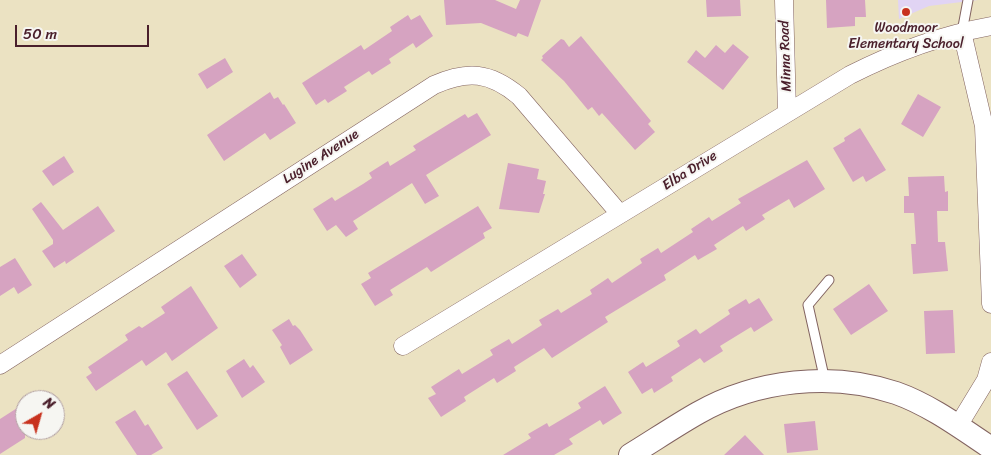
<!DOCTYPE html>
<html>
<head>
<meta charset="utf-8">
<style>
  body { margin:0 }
  #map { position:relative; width:991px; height:455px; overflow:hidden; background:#ebe2c2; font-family:Sriracha,sans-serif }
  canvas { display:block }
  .north { position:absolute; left:15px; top:390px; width:50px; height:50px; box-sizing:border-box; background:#f6f6f2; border:1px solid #b1a0a2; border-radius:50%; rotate:38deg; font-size:14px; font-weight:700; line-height:20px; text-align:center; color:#4a1f2b }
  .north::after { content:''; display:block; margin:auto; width:18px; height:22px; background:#c8321e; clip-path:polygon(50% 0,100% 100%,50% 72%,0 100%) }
  .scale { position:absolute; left:15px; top:25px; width:134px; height:22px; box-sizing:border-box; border:2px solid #4a1f2b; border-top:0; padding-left:6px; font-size:15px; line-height:18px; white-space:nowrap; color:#4a1f2b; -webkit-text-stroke:4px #f6f6f2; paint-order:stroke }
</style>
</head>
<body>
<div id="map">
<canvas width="991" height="455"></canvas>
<div class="north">N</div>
<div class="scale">50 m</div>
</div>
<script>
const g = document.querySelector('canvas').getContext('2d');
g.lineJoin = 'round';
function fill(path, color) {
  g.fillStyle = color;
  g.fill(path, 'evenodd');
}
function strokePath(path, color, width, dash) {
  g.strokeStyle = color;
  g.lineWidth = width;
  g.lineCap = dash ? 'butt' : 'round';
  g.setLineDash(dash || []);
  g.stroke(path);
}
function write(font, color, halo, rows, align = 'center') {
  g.font = font + ' Sriracha,sans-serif';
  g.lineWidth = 4;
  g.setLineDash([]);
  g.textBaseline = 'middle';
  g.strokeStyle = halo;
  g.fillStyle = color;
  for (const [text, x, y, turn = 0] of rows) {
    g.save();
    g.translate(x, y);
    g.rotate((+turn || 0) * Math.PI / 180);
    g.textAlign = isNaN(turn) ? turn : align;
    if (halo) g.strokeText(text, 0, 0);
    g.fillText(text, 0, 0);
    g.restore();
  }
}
const built = new Path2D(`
  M898,0H978L929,6L899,19Z`);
const building = new Path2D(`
  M444,0H495L516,9L520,0H541L528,37L518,33L516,37L481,23L446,25Z
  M706,0H740L741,16L707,17Z
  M826,0H865L866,17H855V26L827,28Z
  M408,15L411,20L420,15L433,36L416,48L413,43L389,59L391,63L372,75L369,71L344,87L347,91L328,103L325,99L316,105L302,83L361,45L364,50L392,31L390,27Z
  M581,36L651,121L648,124L655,132L635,150L602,113L599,116L592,107L588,110L564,81L541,60L543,58L542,56L561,39L564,40L569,47Z
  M733,44L749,57L723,90L687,62L696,50L705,58L716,45L725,53Z
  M225,58L233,72L207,89L198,74Z
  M270,92L274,99L278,97L283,105L284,104L296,123L270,140L265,133L224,161L207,135Z
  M918,94L941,107L923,137L901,124Z
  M477,113L491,135L426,175L439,196L425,204L412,183L353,221L358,229L346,237L336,225L327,231L313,209L332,197L335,201L363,184L372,178L369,173L388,161L390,166L416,150L413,146L465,114L468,118Z
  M860,128L886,170L866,182L863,176L853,182L833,148L845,141L844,138Z
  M64,156L74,172L53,186L42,171Z
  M807,160L825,189L794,208L789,199L762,215L765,219L746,231L743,226L714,245L717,249L698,260L695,255L664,275L666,280L605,317L608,322L552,358L544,348L514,367L516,371L497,383L494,378L464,397L466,401L441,417L428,398L436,394L431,387L459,369L462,374L493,355L490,350L509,339L512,344L542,325L539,320L558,309L561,313L592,294L590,290L608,278L612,283L642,263L640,259L658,248L661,253L693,232L691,229L709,217L712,221L741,203L738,199Z
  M508,163L539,169L537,179L546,181L543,194H545L539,213L499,209Z
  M944,176L945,192L948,191V211H937L938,242H945L948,271L913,274L911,244H916L914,213H904V196H909L908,177Z
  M41,202L63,230L98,206L115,231L66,264L65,261L54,268L42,251L53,244V240L32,209Z
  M478,206L492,228L483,233L485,238L431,272L427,267L390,290L393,295L375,306L361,284L371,278L368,273Z
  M242,254L257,275L240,288L224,266Z
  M15,258L32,285L18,294L14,287L0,296V267Z
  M869,284L888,311L851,335L833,309Z
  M191,286L218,328L172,361L166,352L146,366L142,360L96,391L86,377L92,373L88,367L128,340L125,335L139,326L142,328L165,313L161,307Z
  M759,298L773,320L754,332L751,327L720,346L723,351L704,363L700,358L671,377L673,381L654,393L652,388L642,394L628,372L643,362L646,367L680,346L677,341L696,329L700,334L730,314L728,310L746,299L749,304Z
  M953,310L955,353L926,354L924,311Z
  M289,319L293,326L295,325L300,330L313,350L290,365L280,347L282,345L272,330Z
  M244,359L250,368L253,365L265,382L242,398L226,371Z
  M187,371L218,416L197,430L167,384Z
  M605,386L622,413L603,425L600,420L569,439L573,444L554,455H503L531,438L528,434L547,423L549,427L581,408L578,403Z
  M25,403V438L0,454V419Z
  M135,410L145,426L148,424L163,448L151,455H137L115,422Z
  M815,421L818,450L787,453L784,424Z
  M745,435L764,455H724Z`);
const service = new Path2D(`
  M962,32L968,0
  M825,381L808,305L829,280`);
const minor = new Path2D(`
  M784,0L787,112
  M962,32L984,126L991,304
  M403,346L850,75C895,52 941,35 991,26
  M0,365L434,85C468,70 490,72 519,96L620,214
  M958,426L986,380L991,362`);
const tertiary = new Path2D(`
  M630,455C653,441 675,426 698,413C756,380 832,371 896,393C930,405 961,428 991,448`);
const markers = [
  [906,12,5,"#c8321e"]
];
const poiNames = [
  ["Woodmoor",906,28],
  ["Elementary School",906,44]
];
const streetNames = [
  ["Minna Road",786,56,-92],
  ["Lugine Avenue",321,157,-33],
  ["Elba Drive",690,171,-32]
];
fill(built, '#e1d4f4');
fill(building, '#d6a3c1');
strokePath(service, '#826360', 11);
strokePath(minor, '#826360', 19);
strokePath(tertiary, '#826360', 24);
strokePath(service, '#fff', 9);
strokePath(minor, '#fff', 18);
strokePath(tertiary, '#fff', 22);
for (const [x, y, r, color] of markers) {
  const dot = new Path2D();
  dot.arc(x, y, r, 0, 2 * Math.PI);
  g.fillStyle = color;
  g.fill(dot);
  strokePath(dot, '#f6f6f2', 2);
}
write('14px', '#4a1f2b', '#f6f6f2', poiNames);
write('14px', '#4a1f2b', '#f6f6f2', streetNames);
</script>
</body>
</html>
